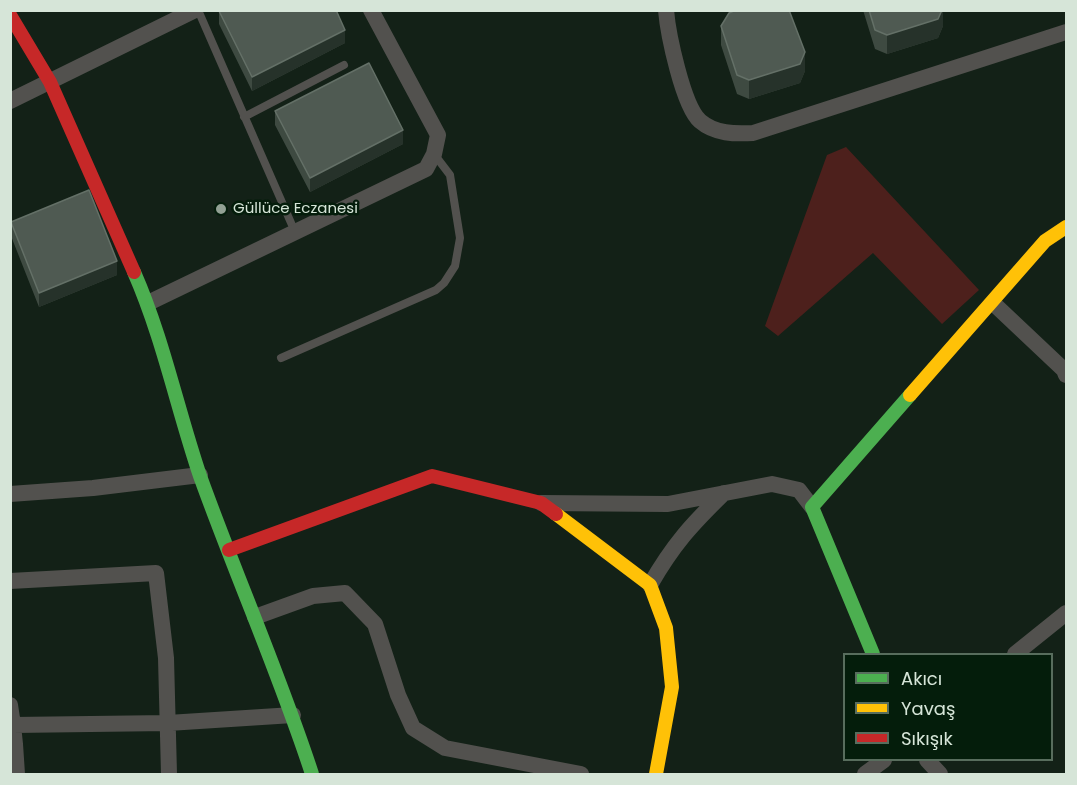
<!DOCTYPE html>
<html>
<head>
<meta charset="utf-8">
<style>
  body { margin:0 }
  #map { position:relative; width:1077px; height:785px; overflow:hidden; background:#132117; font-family:Poppins,sans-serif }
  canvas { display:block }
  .frame { position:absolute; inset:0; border:12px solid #d6e5d8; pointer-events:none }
  .legend { position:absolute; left:843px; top:653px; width:210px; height:108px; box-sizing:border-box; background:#041d0b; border:2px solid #586d5d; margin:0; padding:8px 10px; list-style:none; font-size:18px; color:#d6e5d8 }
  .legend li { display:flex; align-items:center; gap:12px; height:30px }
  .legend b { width:30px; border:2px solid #586d5d }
</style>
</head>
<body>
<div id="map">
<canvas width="1077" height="785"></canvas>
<div class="frame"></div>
<ul class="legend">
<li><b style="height:8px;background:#4caf50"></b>Akıcı</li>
<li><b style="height:8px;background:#ffc107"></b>Yavaş</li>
<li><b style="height:8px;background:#c62828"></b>Sıkışık</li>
</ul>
</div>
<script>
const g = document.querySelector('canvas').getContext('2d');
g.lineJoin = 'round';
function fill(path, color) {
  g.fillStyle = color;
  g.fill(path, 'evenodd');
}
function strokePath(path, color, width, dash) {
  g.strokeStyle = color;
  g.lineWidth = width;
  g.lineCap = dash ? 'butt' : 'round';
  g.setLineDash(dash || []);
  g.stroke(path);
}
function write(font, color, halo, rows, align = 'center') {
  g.font = font + ' Poppins,sans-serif';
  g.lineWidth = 5;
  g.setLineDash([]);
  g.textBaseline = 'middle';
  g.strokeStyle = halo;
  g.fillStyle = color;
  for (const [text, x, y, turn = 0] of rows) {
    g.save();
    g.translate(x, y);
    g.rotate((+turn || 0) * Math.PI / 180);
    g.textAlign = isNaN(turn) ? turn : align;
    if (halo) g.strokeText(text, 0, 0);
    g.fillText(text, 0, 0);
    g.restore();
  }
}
const green = new Path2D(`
  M846,147L979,290L942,324L873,253L778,336L765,326L827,155Z`);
const lane = new Path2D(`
  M198,10L295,232
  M244,117L344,65
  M281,358L436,290L444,283L455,266L460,238L450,175L434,154`);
const street = new Path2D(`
  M666,10C668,34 683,106 700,121C715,134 735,134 753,133L1066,32
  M10,101L195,10
  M148,303L426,169L434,154L438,135L371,10
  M993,303L1064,370L1066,375
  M10,494L93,488L200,475
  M541,503L668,504L772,484L799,490L812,507
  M10,581L156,573L166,658L169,774
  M650,585C673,545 691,525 724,493
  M255,617L313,596L345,593L375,624L398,695L413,728L445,748L581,774
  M1015,654L1066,613
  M10,705L13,725
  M15,744L17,774
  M10,745L15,744L13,725L168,723L293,715
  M927,760L940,774
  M865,774L884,760`);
const fast = new Path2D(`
  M134,272C163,338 177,408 200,476C236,576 279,673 312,774
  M873,654L812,507L910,395`);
const slow = new Path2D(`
  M910,395L1045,241L1066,227
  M556,514L650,585L666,628L672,687L656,774`);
const jam = new Path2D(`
  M10,15L50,82L134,272
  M229,550L432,476L541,503L556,514`);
const wall = new Path2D(`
  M863,10H943V26L938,38L887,54L875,49Z
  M219,11L345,43L252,91L219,24Z
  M721,26L805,71L800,83L749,99L737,94L721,45Z
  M275,111L403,144L310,192L275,125Z
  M11,222L117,275L39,307L11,236Z`);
const shadedWall = new Path2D(`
  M942,10H943V26L938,38L887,54V35Z
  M345,30V43L252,91V77Z
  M805,52V71L800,83L749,99V80Z
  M403,130V144L310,192V178Z
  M117,261V275L39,307V293Z`);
const building = new Path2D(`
  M336,10L345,30L252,77L219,11Z
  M736,10H789L805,52L800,64L749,80L737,75L721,26L729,13Z
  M869,10H942L938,19L887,35L875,30Z
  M369,63L403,130L310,178L275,111Z
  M89,190L117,261L39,293L11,222Z`);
const markers = [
  [221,209,6,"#92a094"]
];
const poiNames = [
  ["Güllüce Eczanesi",233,209]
];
fill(green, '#4d201c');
strokePath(lane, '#52514e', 8);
strokePath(street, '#52514e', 16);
strokePath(fast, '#4caf50', 14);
strokePath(slow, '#ffc107', 14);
strokePath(jam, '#c62828', 14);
fill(wall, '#3e4a41');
fill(shadedWall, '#26322a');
fill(building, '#4f5a52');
strokePath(building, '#647067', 1.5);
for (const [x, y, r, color] of markers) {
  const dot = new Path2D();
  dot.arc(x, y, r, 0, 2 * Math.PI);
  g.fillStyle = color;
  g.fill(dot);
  strokePath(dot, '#041d0b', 2);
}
write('15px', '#d6e5d8', '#041d0b', poiNames, 'left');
</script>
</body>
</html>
